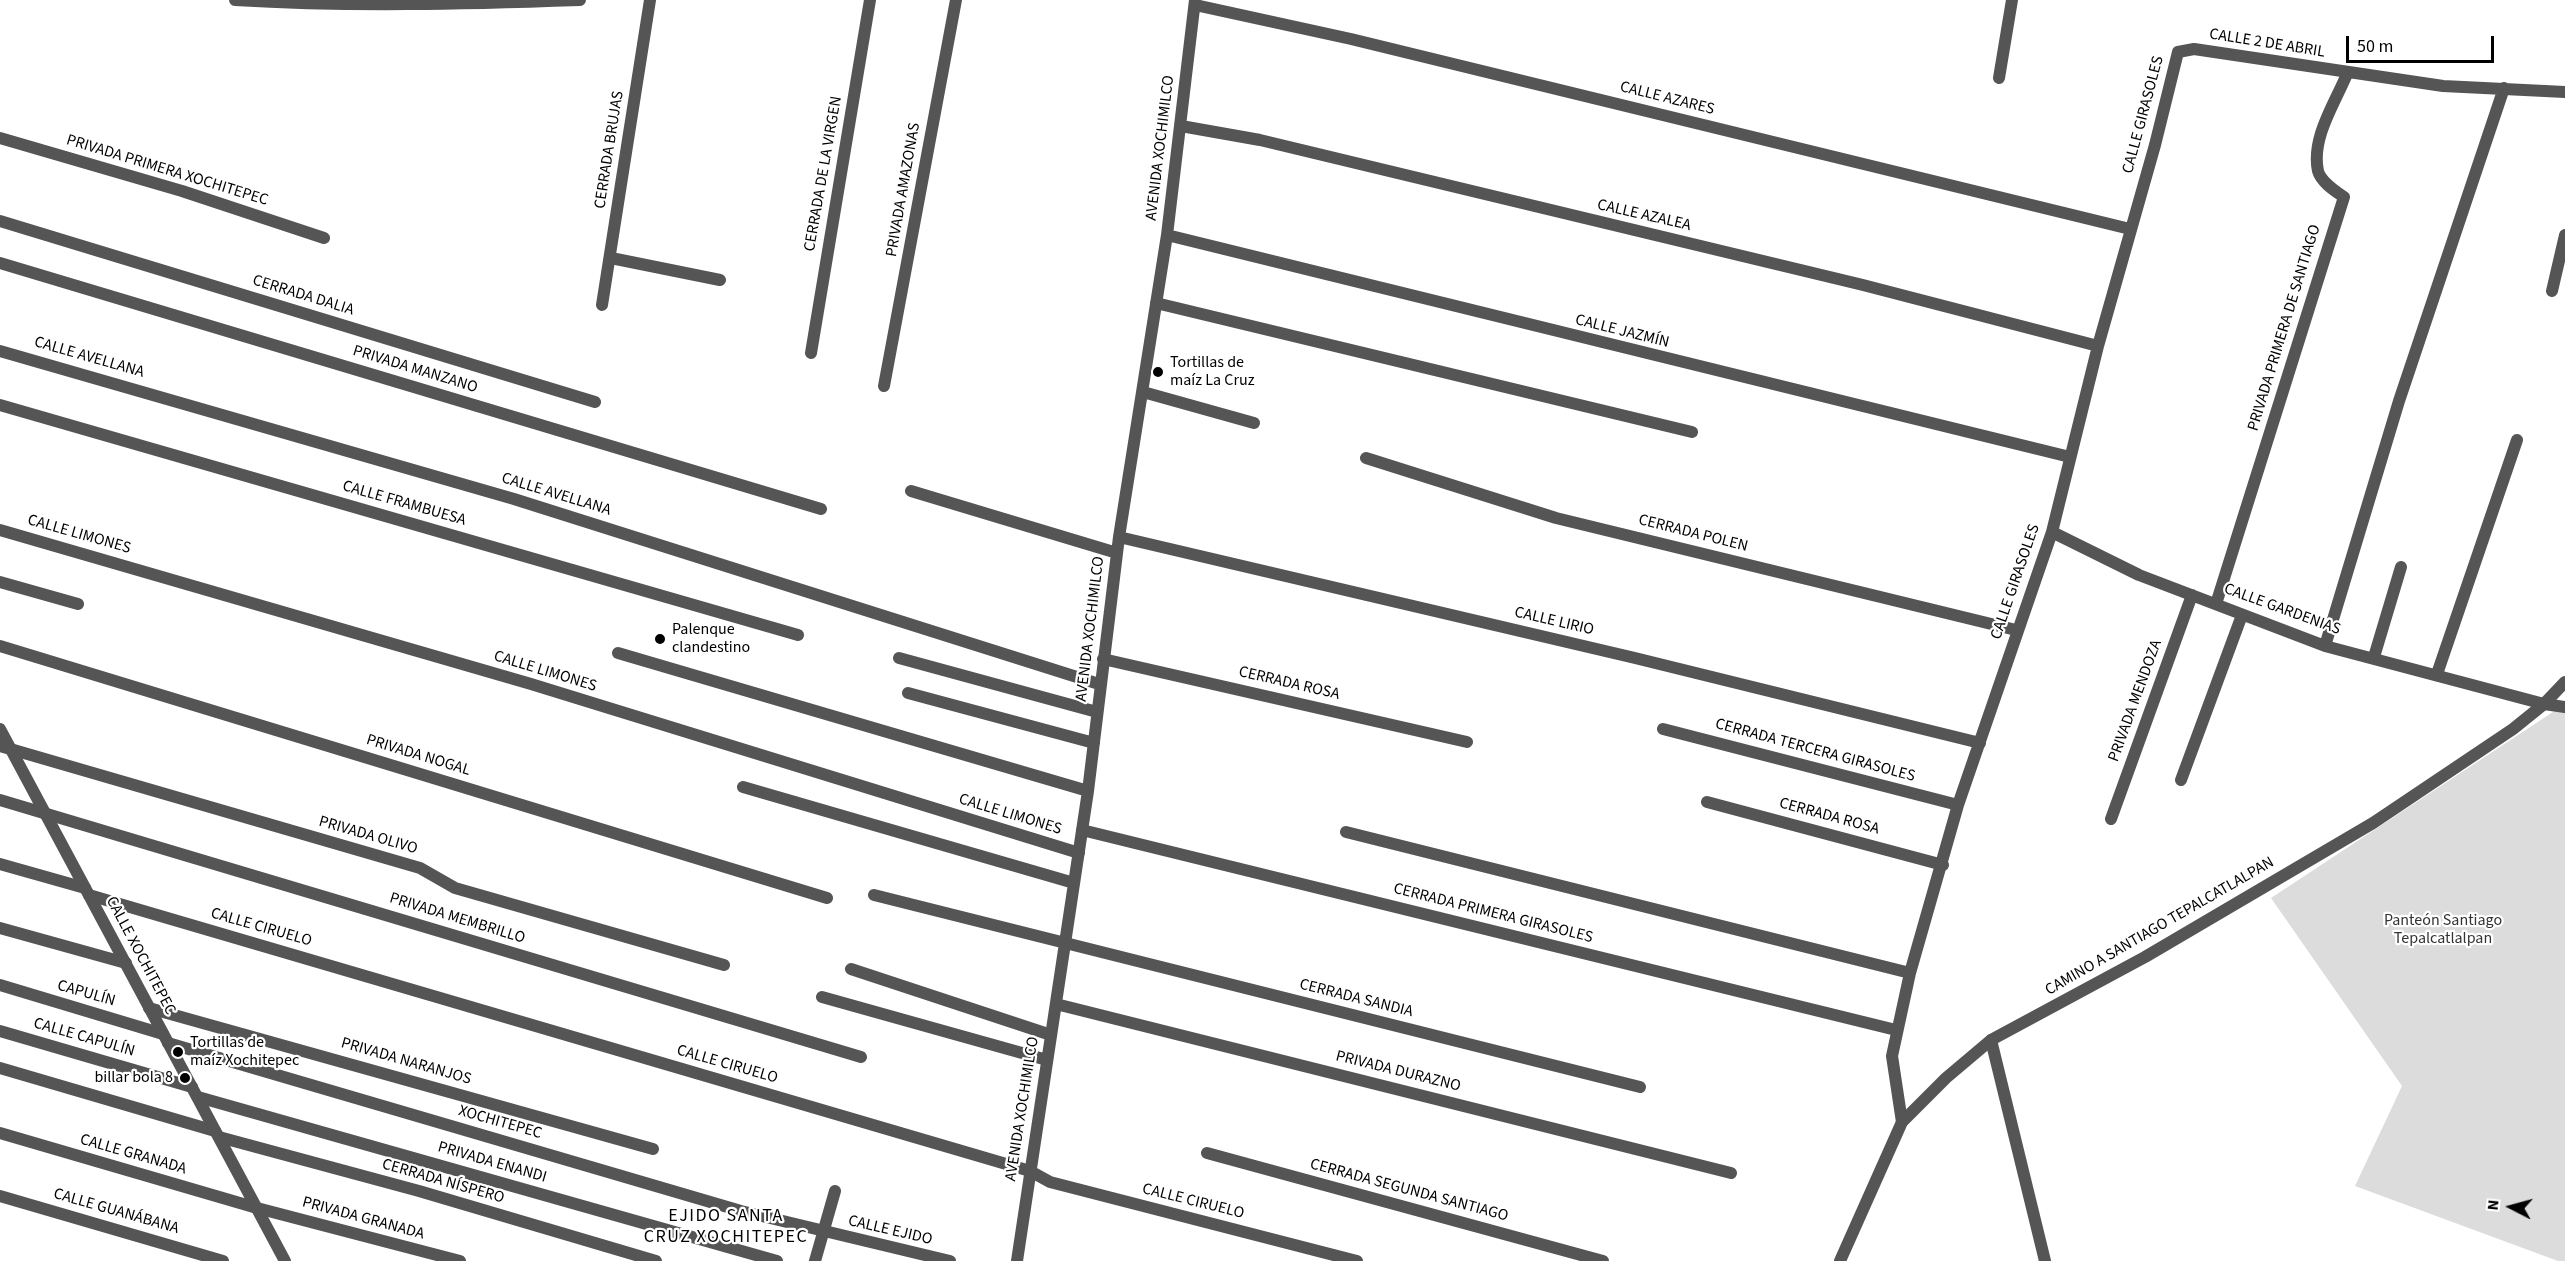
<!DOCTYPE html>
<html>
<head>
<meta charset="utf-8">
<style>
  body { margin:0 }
  #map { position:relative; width:2565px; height:1261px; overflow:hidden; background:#fff; font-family:"Source Sans 3",sans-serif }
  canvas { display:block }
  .north { position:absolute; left:2481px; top:1177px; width:60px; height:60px; -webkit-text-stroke:4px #fff; paint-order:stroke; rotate:276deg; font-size:16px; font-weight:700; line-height:24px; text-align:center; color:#000 }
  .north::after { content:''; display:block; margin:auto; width:21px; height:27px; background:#000; clip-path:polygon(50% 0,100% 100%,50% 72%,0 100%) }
  .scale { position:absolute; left:2346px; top:36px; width:148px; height:27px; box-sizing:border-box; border:3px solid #000; border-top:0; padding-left:8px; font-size:18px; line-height:21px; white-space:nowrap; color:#000; -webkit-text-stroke:4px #fff; paint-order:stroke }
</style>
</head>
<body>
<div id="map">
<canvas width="2565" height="1261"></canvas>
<div class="north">N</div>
<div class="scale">50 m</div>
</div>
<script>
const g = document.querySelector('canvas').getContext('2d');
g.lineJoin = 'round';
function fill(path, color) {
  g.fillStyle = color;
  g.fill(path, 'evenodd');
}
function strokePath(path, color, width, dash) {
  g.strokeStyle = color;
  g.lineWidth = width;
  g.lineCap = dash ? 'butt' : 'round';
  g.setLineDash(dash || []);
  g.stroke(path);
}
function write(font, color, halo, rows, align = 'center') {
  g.font = font + ' "Source Sans 3",sans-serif';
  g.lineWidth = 4.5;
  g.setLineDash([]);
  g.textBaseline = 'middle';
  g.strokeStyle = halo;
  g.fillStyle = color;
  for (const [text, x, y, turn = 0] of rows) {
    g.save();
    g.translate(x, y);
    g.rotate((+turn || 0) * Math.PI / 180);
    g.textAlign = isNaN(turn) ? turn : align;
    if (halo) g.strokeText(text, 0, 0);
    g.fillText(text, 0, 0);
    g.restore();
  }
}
const green = new Path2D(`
  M2556,710L2565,711V1261H2558L2355,1186L2402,1086L2271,898Z`);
const minor = new Path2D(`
  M235,0C350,7 465,4 580,0
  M1195,5L1351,39L2130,229
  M1999,78L2012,0
  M1181,126L1260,140L1443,184L1863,285L2098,346
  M0,138L182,191L324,238
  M0,221L595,402
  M1167,235L2070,457
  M611,258L720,280
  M0,263L821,509
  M2552,291L2565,235
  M1156,303L1692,432
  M602,305L650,0
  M0,351L514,499L1099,684
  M811,353L870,0
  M884,386L956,0
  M1143,392L1254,423
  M0,405L798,635
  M1366,458L1556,518L2016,630
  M911,491L1117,553
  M0,530L531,684L1079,853
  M2052,532L2139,575L2325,646L2544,704L2565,707
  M1119,537L1635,658L1980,743
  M0,582L78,604
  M2216,604L2344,197C2335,191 2321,182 2318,171C2311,138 2335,103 2347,74
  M0,646L827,898
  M2325,646L2399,401L2504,88
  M618,653L1088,791
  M2374,657L2401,567
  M899,658L1097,712
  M1103,659L1467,742
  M2437,674L2517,440
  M908,693L1094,743
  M1663,729L1958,805
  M0,746L420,868L455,888L724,965
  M2181,780L2242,615
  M743,787L1074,883
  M0,800L861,1057
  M1707,802L1943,865
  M2111,819L2192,595
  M1082,830L1896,1030
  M1346,832L1910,973
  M0,864L85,888
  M89,895L1030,1171L1050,1182L1357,1261
  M874,895L1640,1087
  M0,928L126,963
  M851,969L1051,1035
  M0,985L163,1034
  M822,997L1047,1060
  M1056,1004L1731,1173
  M149,1008L653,1149
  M0,1031L192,1087
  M1991,1040L2045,1261
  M168,1043L741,1211L950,1261
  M0,1068L215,1131
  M198,1097L777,1261
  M1902,1122L1892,1056L1910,973L1958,805L2052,532L2098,346L2155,145L2178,52L2194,49L2443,86L2565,92
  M0,1133L257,1208L460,1261
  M219,1137L419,1191L656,1261
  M1207,1153L1603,1261
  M0,1196L223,1261
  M815,1261L835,1191
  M1017,1261L1088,791L1119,537L1167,235L1195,0`);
const tertiary = new Path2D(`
  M0,729L285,1261
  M1840,1261L1902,1122L1946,1078L1991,1040L2145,957L2373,823L2513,729L2544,704L2565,682`);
const markers = [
  [1158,372,6,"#000"],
  [660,639,6,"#000"],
  [178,1052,6,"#000"],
  [185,1078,6,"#000"]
];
const streetNames = [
  ["CALLE 2 DE ABRIL",2267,44,9],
  ["CALLE AZARES",1667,99,14],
  ["CALLE GIRASOLES",2144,115,-75],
  ["AVENIDA XOCHIMILCO",1161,148,-83],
  ["CERRADA BRUJAS",610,150,-81],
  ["PRIVADA PRIMERA XOCHITEPEC",167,171,17],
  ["CERRADA DE LA VIRGEN",824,174,-80],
  ["PRIVADA AMAZONAS",904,190,-80],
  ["CALLE AZALEA",1644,216,13],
  ["CERRADA DALIA",303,296,17],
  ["PRIVADA PRIMERA DE SANTIAGO",2285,328,-73],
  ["CALLE JAZMÍN",1622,332,14],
  ["CALLE AVELLANA",89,358,16],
  ["PRIVADA MANZANO",415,370,17],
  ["CALLE AVELLANA",556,495,17],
  ["CALLE FRAMBUESA",404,504,16],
  ["CERRADA POLEN",1693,534,14],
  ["CALLE LIMONES",79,535,16],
  ["CALLE GIRASOLES",2016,582,-71],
  ["CALLE GARDENIAS",2282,610,20],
  ["CALLE LIRIO",1554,622,13],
  ["AVENIDA XOCHIMILCO",1091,629,-83],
  ["CALLE LIMONES",545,672,17],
  ["CERRADA ROSA",1289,684,13],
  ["PRIVADA MENDOZA",2136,701,-70],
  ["CERRADA TERCERA GIRASOLES",1815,751,15],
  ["PRIVADA NOGAL",418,756,17],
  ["CALLE LIMONES",1010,815,17],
  ["CERRADA ROSA",1829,817,15],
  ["PRIVADA OLIVO",368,836,16],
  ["CERRADA PRIMERA GIRASOLES",1493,914,14],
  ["PRIVADA MEMBRILLO",457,919,17],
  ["CAMINO A SANTIAGO TEPALCATLALPAN",2160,927,-30],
  ["CALLE CIRUELO",261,928,16],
  ["CALLE XOCHITEPEC",140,956,62],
  ["CAPULÍN",86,994,16],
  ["CERRADA SANDIA",1356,999,14],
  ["CALLE CAPULÍN",84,1038,16],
  ["PRIVADA NARANJOS",406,1062,16],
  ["CALLE CIRUELO",727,1065,16],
  ["PRIVADA DURAZNO",1398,1072,14],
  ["AVENIDA XOCHIMILCO",1023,1109,-81],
  ["XOCHITEPEC",500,1123,16],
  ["CALLE GRANADA",133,1155,16],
  ["PRIVADA ENANDI",492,1163,16],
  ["CERRADA NÍSPERO",443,1182,16],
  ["CERRADA SEGUNDA SANTIAGO",1409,1191,15],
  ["CALLE CIRUELO",1193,1202,14],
  ["CALLE GUANÁBANA",116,1212,16],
  ["PRIVADA GRANADA",363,1219,15],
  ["CALLE EJIDO",890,1231,13]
];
const poiNames = [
  ["Tortillas de",1170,363],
  ["maíz La Cruz",1170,381],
  ["Palenque",672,630],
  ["clandestino",672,648],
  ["Tortillas de",190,1043],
  ["maíz Xochitepec",190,1061],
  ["billar bola 8",173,1078,"right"]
];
const parkNames = [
  ["Panteón Santiago",2443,921],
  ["Tepalcatlalpan",2443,939]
];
const neighbourhoodNames = [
  ["EJIDO SANTA",726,1217],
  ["CRUZ XOCHITEPEC",726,1238]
];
fill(green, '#dcdcdc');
strokePath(minor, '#555', 12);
strokePath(tertiary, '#555', 12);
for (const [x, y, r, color] of markers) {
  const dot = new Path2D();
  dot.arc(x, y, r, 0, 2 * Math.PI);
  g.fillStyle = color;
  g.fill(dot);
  strokePath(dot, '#fff', 2);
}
write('16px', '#000', '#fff', streetNames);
write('16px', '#000', '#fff', poiNames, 'left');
write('16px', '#333', '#fff', parkNames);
g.letterSpacing = '1.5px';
write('18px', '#000', '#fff', neighbourhoodNames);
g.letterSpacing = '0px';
</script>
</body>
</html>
